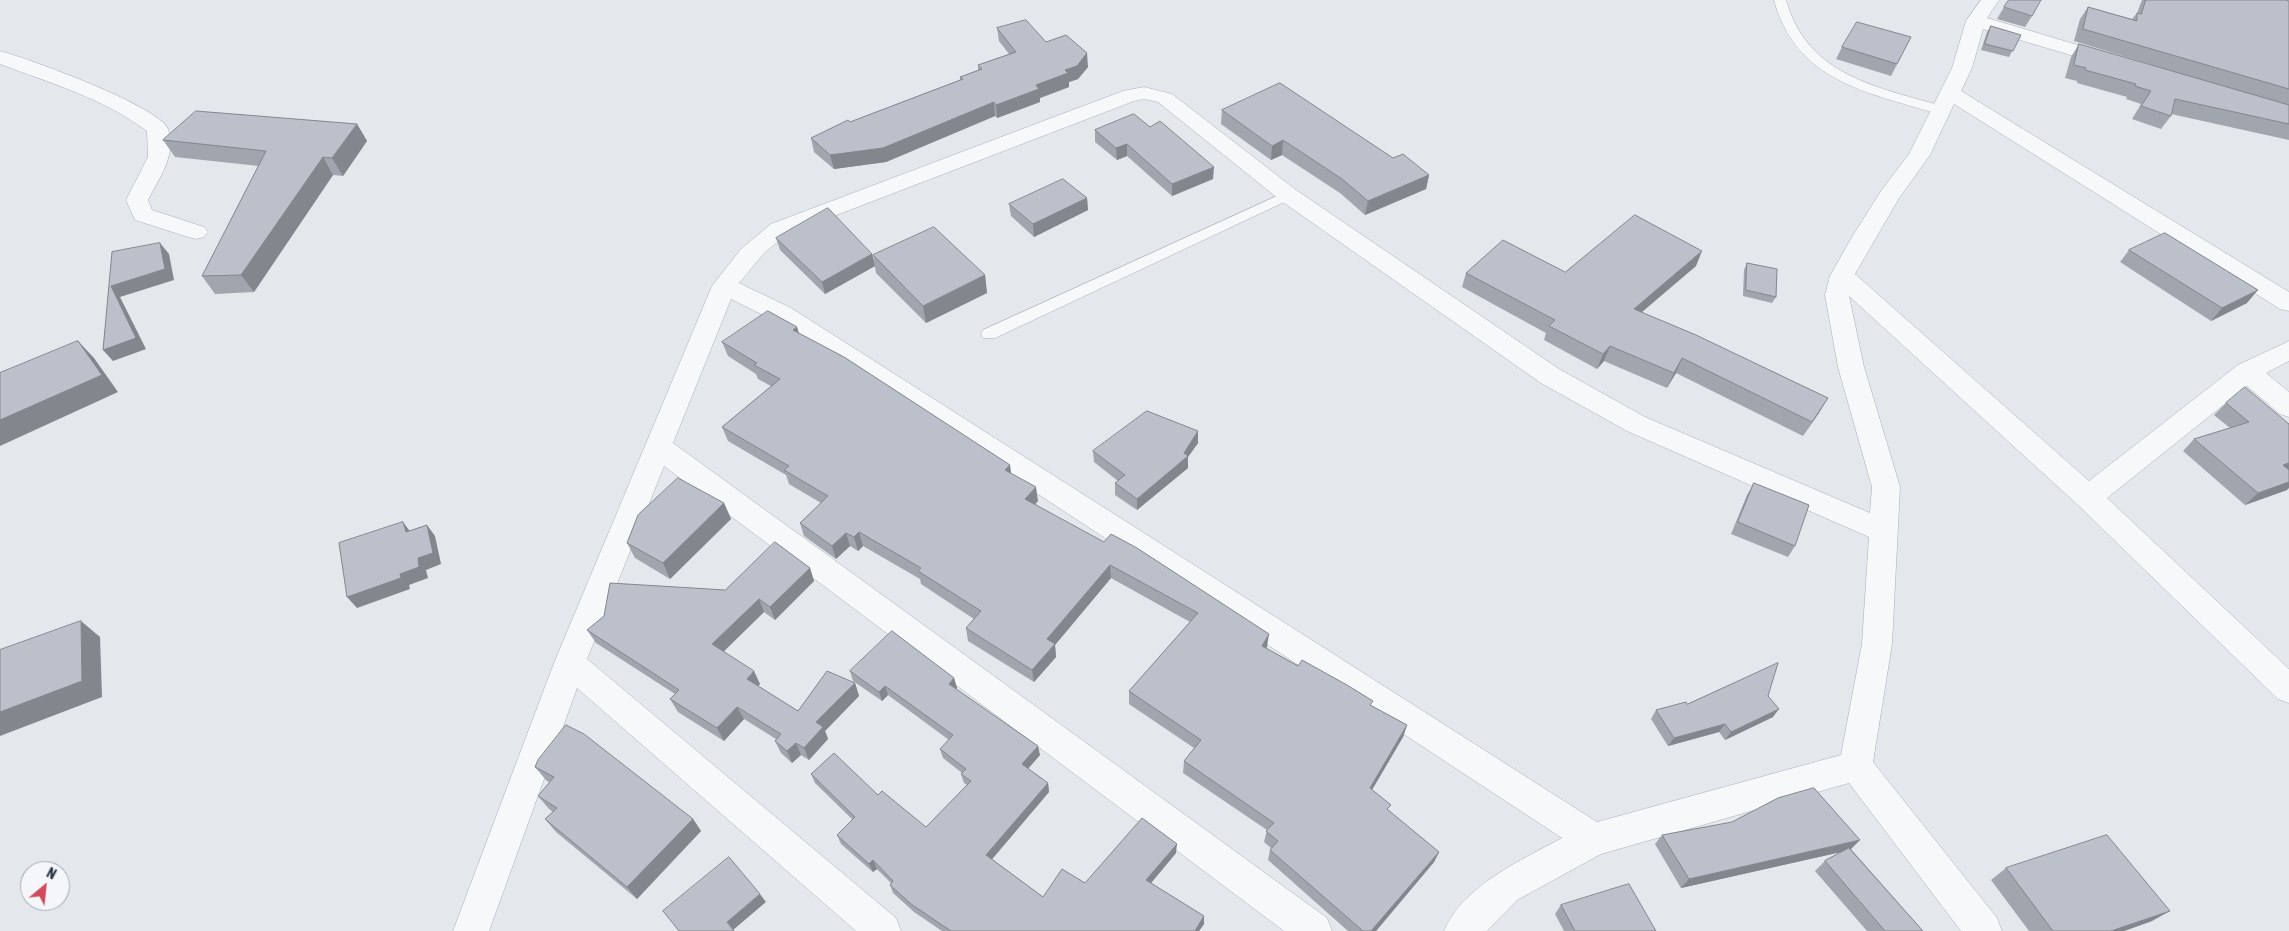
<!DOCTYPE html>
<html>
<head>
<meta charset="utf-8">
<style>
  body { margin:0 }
  #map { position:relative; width:2289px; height:931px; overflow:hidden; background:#e4e7ec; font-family:"Asap Condensed",sans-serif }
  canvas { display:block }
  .north { position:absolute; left:20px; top:861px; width:50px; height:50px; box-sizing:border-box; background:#f4f6f9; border:1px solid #a4a8b1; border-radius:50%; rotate:28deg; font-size:14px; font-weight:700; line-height:20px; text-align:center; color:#2b3445 }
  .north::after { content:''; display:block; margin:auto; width:18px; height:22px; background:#d1495b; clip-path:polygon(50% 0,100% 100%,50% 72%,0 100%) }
</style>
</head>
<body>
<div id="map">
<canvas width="2289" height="931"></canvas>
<div class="north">N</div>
</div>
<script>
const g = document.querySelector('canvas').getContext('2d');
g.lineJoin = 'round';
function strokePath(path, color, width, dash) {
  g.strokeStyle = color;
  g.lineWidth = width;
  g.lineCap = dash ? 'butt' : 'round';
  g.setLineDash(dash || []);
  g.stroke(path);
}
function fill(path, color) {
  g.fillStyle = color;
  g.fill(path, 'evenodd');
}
const service = new Path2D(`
  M1774,0H1786C1808,77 1878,87 1945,107L1947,110L1945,113H1935C1866,92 1796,81 1774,0Z
  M1288,191L1295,195L1293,198L995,338H983L981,334L983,330Z`);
const minor = new Path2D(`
  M1981,0H1999L1987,18L2118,57L2121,61L2118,65L2111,67L1983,29L1972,68L1961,91L2289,292V311L2280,309L1954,104L1930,155L1899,198L1855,274L2089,481L2238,365L2289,341V361L2266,373L2289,392V417L2280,414L2247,386L2107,498L2289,669V703L2278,699L2078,505L1849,296L1864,367L1900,487L1892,644L1873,762L1997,918L2002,931H1961L1849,783L1601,854L1517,900L1487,931H1444C1463,886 1521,860 1562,838L773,320L731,299L673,443L1327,918L1332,931H1284L664,466L587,659L896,918L901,931H856L577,688L489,931H453L554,663L712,286L741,249L771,224L1123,91L1144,87L1172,94L1296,190L1559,369L1645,417L1870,513L1872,487L1838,367L1825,295L1830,276L1852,237L1881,191L1909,154L1952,68L1966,21ZM1144,99L1158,102L1280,200L1541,383L1627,431L1869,537L1862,644L1841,755L1597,822L791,308L739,283L764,253L787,234L1134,101Z
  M0,51C27,58 159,106 168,129C177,155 159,178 148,200L152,210L204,227L208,232L204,237L196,239L188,237L135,220L126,200L148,157L147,131C103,98 50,83 0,64Z`);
const wall = new Path2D(`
  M2142,0H2286L2289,1V140L2171,114V116L2161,129L2132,119L2141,104L2126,99L2127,97L2077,83V81L2065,78L2071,57L2079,44L2185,75L2074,41L2080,19L2088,7L2132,19L2137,13Z
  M2004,7L2032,16L2025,27L1997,19Z
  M1991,26L2021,35L2009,57L1981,50L1987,32Z
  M997,28L1046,42L1088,67L1078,79L1069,82V87L1040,98V102L997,118L995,116L886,162L834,169L814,152L811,138L850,122L960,80V77L978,70V65L1009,54L999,41Z
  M1911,37L1891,76L1836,59L1842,47Z
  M1222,110L1393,158L1429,175L1426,189L1365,215L1340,193L1282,155L1271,160L1221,124Z
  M357,124L367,141L343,176L333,175L254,292L215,294L202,276L259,166L175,157L163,140Z
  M1150,127L1213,179L1172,196L1127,156L1117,160L1095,142V130Z
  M1087,198L1088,210L1034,237L1011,216L1009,204Z
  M776,238L872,254L875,266L825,294L780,250Z
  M2129,250L2247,303L2211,321L2120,262Z
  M873,255L985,275L987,293L926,323L876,273Z
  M1747,263L1776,297L1772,303L1743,296L1744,270Z
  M1696,266L1641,312L1828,398L1803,436L1676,373L1667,388L1604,361L1597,369L1544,340L1546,333L1462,287L1466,273L1565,272Z
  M797,327L799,333L1011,473L1038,501L1035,504L1267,647L1266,648L1407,725L1403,737L1372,790L1389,811L1439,852L1434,862L1376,931H1348L1268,860L1270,850L1271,848L1264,842L1267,830L1183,773L1184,761L1194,748L1129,704V691L1190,622L1111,578L1055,645L1056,657L1034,682L968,641L966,628L974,619L921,584L920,579L863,546L858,551L850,546L836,559L804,536L800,523L821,503L789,484L786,475L728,441L722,427L771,386L758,379L756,374L728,356L722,342Z
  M2226,403L2289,424L2287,490L2245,505L2183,451L2194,439L2230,428L2214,415Z
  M1198,431V443L1188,457V468L1137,510L1115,495V483L1118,481L1094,462L1093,451Z
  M1754,483L1795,546L1788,557L1731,534L1747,495Z
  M724,503L731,519L670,579L635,558L627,543Z
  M810,568L814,581L775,620L764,612L724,651L760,684L758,686L798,711L855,683L859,696L825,731L828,739L809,760L801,755L792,763L781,753L775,741L776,739L744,719L724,741L678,712L670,699L675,694L596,643L587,630L725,590Z
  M850,671L954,678L957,688L956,689L1040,755L1028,769L1048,783L1049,792L992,859L1043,897L1176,853L1151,883L1204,916V924L1199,931H942L914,912L893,893L890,885L891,883L877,869L873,872L841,844L837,835L853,820L815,783L811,774L878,795L926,827L967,785L964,783L961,774L962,773L943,758L940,749L949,740L888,695L882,701L853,681Z
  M1768,696L1773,717L1725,740L1719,732L1668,746L1651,719L1656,710L1687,704Z
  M535,767L693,819L701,831L637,899L556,832L545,819L553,812L549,809L538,796L550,783L546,780Z
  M1662,835L1851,849L1923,931H1867L1815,871L1825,861L1841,852L1681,888L1655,844Z
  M2006,868L2152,921L2124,931H2029L1991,880Z
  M1561,905L1656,931H1564L1555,914Z`);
const shadedWall = new Path2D(`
  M1087,53L1088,67L1078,79L1069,82V87L1040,98V102L997,118L996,105L1065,70Z
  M994,102L995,116L886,162L834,169L830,155Z
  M357,124L367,141L343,176L332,158Z
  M1283,140L1282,155L1271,160L1272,146Z
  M1127,144V156L1117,160L1116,148Z
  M323,157L333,175L254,292L241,275Z
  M1214,167L1213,179L1172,196V184Z
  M1429,175L1426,189L1365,215L1368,201Z
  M1087,198L1088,210L1034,237L1033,224Z
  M160,243L169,254L174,280L120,297L146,349L113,361L103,350L111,286Z
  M1702,251L1696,266L1628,324L1634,309Z
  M872,254L875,266L825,294L822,282Z
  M985,275L987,293L926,323L923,306Z
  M2258,290L2247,303L2211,321L2222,308Z
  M797,327L801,341L793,330Z
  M78,341L94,358L118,392L0,446V420Z
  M1610,346L1604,361L1597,369L1603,354Z
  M1682,358L1676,373L1667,388L1674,373Z
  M1828,398L1819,413L1803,436L1812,422Z
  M1198,431V443L1188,457V468L1137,510V499L1184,453Z
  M2289,463V471L2283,465Z
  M1010,465L1012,479L1005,470Z
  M2289,482V488L2287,490L2245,505L2258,493Z
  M1036,487L1038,501L1027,513L1025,499Z
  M724,503L731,519L670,579L663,563Z
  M403,522L412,534L406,532Z
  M427,525L435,536L441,564L426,570L428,578L409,585L410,589L357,608L347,597L400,574L418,558Z
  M859,532L863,546L858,551L854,537Z
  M846,533L850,546L836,559L832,546Z
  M1110,565L1111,578L1055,645L1056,657L1034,682L1032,670L1047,639Z
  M810,568L814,581L775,620L770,607Z
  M759,599L764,612L718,657L712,644Z
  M81,621L100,637L102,697L0,736V712Z
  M1269,634L1267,647L1260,659L1262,646Z
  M754,671L760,684L753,692L747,679Z
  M954,678L957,688L951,694L949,684Z
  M855,683L859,696L825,731L828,739L809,760L804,748L816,722Z
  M885,686L888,695L882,701L879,692Z
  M737,707L744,719L724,741L717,728Z
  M1779,709L1773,717L1725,740L1731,732Z
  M1725,724L1719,732L1668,746L1674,738Z
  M1407,725L1403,737L1366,800L1370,788Z
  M796,743L801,755L792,763L787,751Z
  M1038,746L1040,755L1024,773L1022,764Z
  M1048,783L1049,792L988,864L986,855Z
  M693,819L701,831L637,899L627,887Z
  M1860,840L1850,850L1681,888L1689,879Z
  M1177,844L1176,853L1146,889V880Z
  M1439,852L1434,862L1376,931H1371Z
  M873,860L877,869L873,872L869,864Z
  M760,894L766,902L733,930L727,922Z
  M2170,911L2152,921L2124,931H2111Z
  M1204,916V924L1199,931H1195Z`);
const building = new Path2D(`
  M2009,0H2041L2032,16L2004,7Z
  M2146,0H2286L2289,1V89L2083,29L2088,7L2137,21V13L2141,14Z
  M1026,20L1046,42L1066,35L1087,53L1077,66L1065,70L1068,73L1036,85L1039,89L996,105L994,102L883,148L830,155L811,138L848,120L850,122L963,79L960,77L982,69L978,65L1016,52L997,28Z
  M1857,22L1911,37L1897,64L1842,47Z
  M1991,26L2021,35L2013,51L1985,44Z
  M2079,44L2289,105V124L2175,99L2171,116L2141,106L2151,91L2135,86L2136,84L2085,70L2086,68L2074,65Z
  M1280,83L1393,158L1403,154L1429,175L1368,201L1342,179L1283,140L1272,146L1222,110Z
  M196,111L357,124L332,158L323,157L241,275L202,276L266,151L163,140Z
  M1134,114L1150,127L1160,121L1214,167L1172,184L1127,144L1116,148L1095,130Z
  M1063,179L1087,198L1033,224L1009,204Z
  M828,208L872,254L822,282L776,238Z
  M1635,215L1702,251L1634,309L1696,335L1828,398L1812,422L1682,358L1674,373L1610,346L1603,354L1549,326L1555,320L1466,273L1503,240L1565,272Z
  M934,227L985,275L923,306L873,255Z
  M2165,233L2258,290L2222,308L2129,250Z
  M160,243L165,269L111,286L136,338L103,350L112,252Z
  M1747,263L1777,269L1776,297L1746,290Z
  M768,311L797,327L793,330L844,357L1010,465L1005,470L1036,487L1025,499L1104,542L1111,534L1137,548L1269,634L1262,646L1298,666L1302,660L1347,685L1373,701L1370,705L1407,725L1370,788L1391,805L1387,809L1439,852L1371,931H1363L1270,850L1278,841L1266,831L1274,823L1184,761L1201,740L1129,691L1198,613L1110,565L1047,639L1055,644L1032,670L966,628L981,611L918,571L921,568L859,532L854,537L846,533L832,546L800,523L828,496L784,470L789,466L722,427L780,379L754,365L757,363L722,342Z
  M78,341L102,375L0,420V373Z
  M2245,387L2289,424V463L2283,465L2289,470V482L2258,493L2194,439L2249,422L2226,403Z
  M1147,411L1198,431L1184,453L1188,456L1137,499L1115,483L1125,475L1093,451Z
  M678,478L724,503L663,563L627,543L638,515Z
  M1754,483L1809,505L1795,546L1738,522Z
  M403,522L406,532L427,525L433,553L418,558L419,567L400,574L401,578L347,597L339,543Z
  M775,542L810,568L770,607L759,599L712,644L754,671L747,679L798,711L827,671L855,683L816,722L823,727L804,748L796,743L787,751L775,741L781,734L737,707L717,728L670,699L679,690L587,630L604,616L610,583L725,590Z
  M81,621L82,681L0,712V650Z
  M892,631L954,678L949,684L1038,746L1022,764L1048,783L986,855L1043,897L1062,869L1085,883L1142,818L1177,844L1146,880L1204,916L1195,931H951L911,904L890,885L893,881L873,860L869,864L837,835L855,817L811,774L834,753L878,795L882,791L926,827L971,781L961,774L966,769L940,749L953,735L885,686L879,692L850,671Z
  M1778,663L1768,696L1779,709L1731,732L1725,724L1674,738L1656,710L1686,702L1687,704Z
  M566,725L584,734L693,819L627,887L545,819L557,808L538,796L554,777L535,767L538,760Z
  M1814,788L1860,840L1689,879L1662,835L1732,822L1778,798Z
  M2107,835L2170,911L2111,931H2053L2006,868Z
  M1849,848L1923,931H1885L1825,861Z
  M729,857L760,894L727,922L734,931H679L663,911Z
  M1629,884L1656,931H1575L1561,905Z`);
strokePath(service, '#a9aeb7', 1);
strokePath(minor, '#a9aeb7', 1);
fill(service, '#f7f8fa');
fill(minor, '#f7f8fa');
fill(wall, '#a1a5ae');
fill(shadedWall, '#83868d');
fill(building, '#bbc0ca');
strokePath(building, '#83868d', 1);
</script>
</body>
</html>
